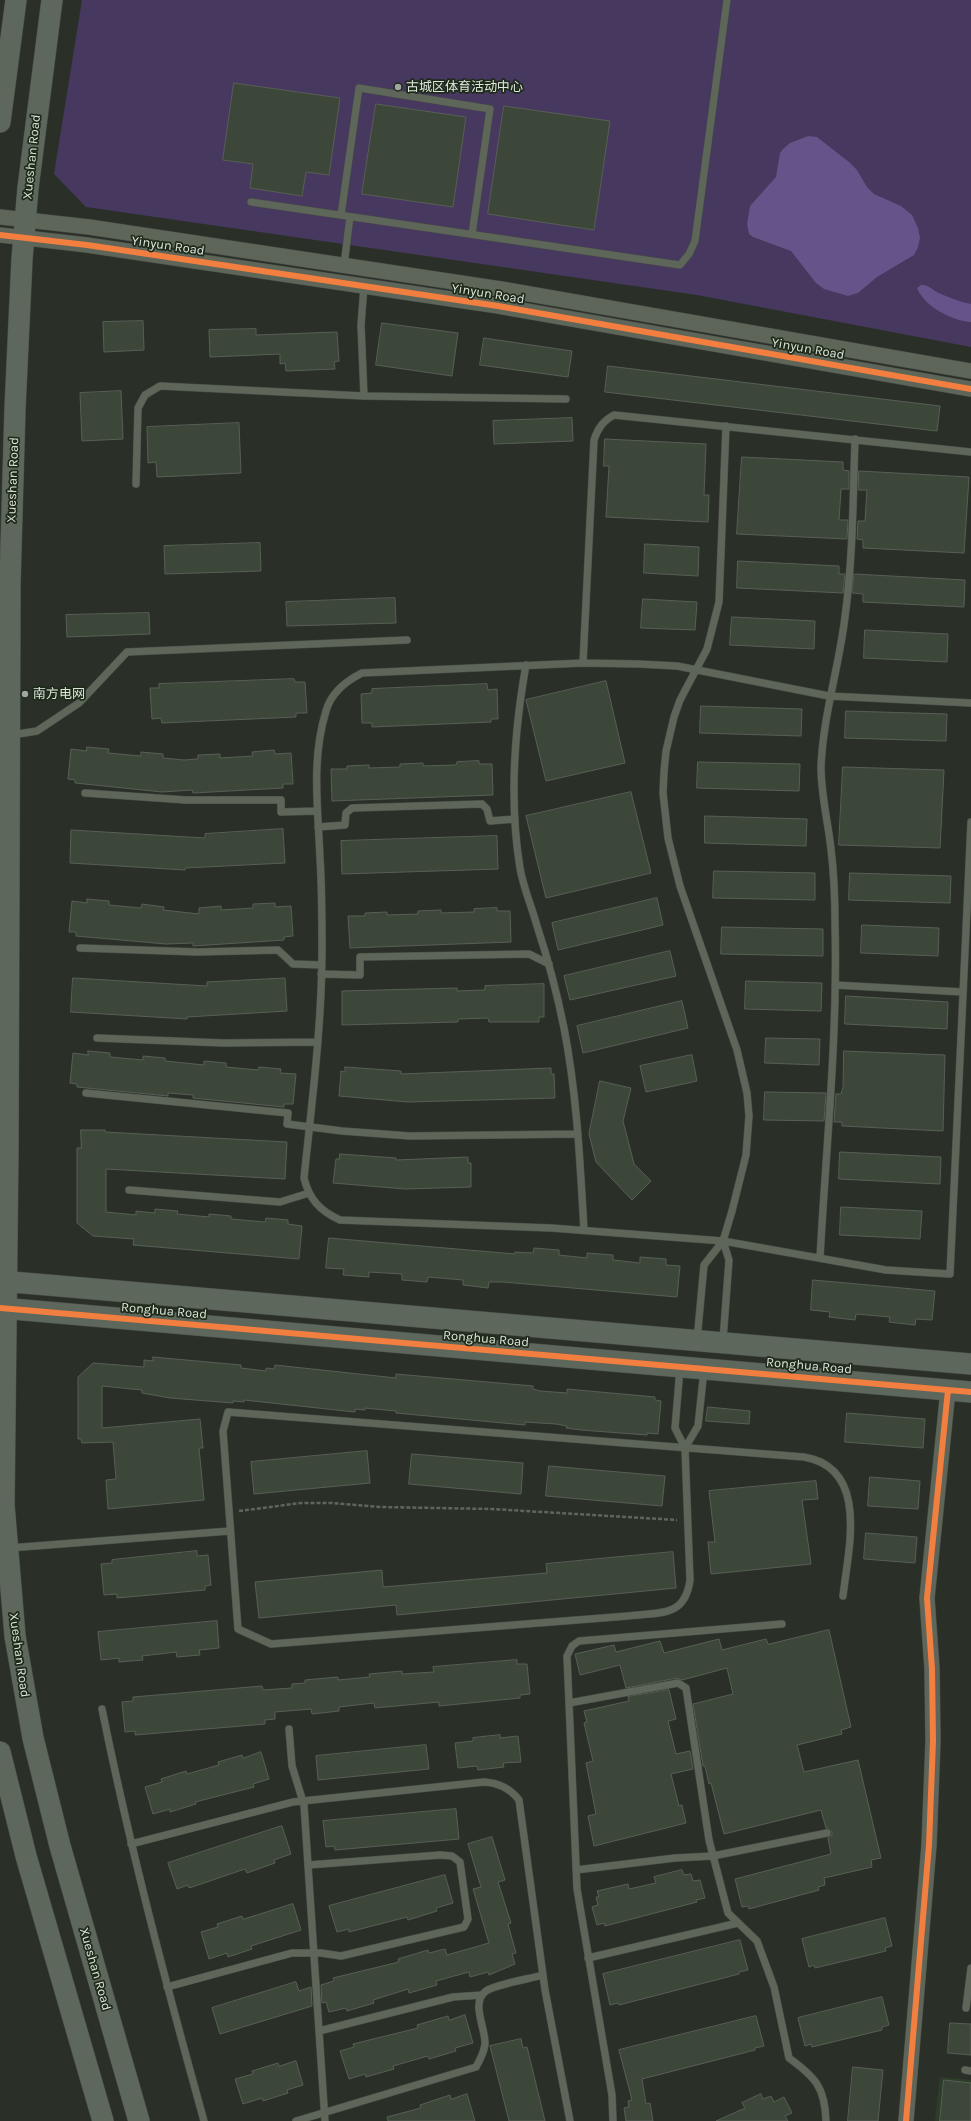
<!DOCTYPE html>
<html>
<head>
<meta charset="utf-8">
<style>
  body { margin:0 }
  canvas { display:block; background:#2a3028 }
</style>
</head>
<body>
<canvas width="971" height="2121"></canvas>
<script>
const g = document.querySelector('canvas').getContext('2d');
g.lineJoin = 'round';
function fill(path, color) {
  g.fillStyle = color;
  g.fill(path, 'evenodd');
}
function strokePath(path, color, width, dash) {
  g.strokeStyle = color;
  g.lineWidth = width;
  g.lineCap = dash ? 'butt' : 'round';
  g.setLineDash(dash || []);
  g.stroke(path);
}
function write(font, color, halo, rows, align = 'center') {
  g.font = font + ' Karla,"Noto Sans SC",sans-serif';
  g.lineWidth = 3.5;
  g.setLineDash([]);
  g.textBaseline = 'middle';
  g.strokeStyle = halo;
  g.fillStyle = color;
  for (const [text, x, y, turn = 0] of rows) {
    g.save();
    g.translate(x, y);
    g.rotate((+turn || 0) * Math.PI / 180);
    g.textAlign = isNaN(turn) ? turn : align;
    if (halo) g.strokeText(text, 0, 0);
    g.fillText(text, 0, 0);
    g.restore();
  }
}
const built = new Path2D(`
  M940,2077L971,2080V2121H935Z`);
const green = new Path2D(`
  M82,0H971V347L697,295L86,207L54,174Z`);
const water = new Path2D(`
  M808,136L817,137L849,162L857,170L867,187L874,194L901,206L912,215L918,228L920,238L918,247L914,255L877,277L858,293L848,296L824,289L816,283L791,251L753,237L749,234L747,224L750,206L776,177L780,153L783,149L790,143Z
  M921,285C929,284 933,291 941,294C951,298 960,302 971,304V322C952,321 924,306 917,288Z`);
const building = new Path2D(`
  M234,83L340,98L329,175L306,172L302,196L250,188L253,164L223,160Z
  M376,104L466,117L453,207L362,194Z
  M504,106L610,121L594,230L488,214Z
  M143,321L144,350L104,352L103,322Z
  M382,323L458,333L452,376L376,365Z
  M256,329V335L337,332L339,361L334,362L335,369L286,371L285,363L280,364V354L210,357L209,330Z
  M484,338L572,351L568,377L480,365Z
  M608,366L940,406L937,431L605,392Z
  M121,391L123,439L82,441L80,393Z
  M572,418L573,441L494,444L493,421Z
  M239,423L241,473L157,477L156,462L148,463L147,427Z
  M605,439L706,444L704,495H709L708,522L606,517L609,466H604Z
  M742,457L843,462V470L849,471V489H841L839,520H848L847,539L737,534Z
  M859,471L969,477L964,553L863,548V540L857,539L858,521H865L867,490H859Z
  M260,543L261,571L165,574L164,546Z
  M645,544L699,547L698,576L644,573Z
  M738,561L839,566V574H845L843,593L737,588Z
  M854,574L965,580L964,607L863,602V594L853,593Z
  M395,598L396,623L287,626L286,602Z
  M643,599L697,602L695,630L641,628Z
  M149,613L150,634L67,637L66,615Z
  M732,617L815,621L814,649L730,645Z
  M865,630L948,634L947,662L864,658Z
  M294,679L295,682H305L307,713H296V717L162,723L161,718L152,719L150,688H159V684Z
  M606,681L625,763L546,781L526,700Z
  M487,684L488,690L497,689L498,719H491V722L372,727V723H362L361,694L372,693V689Z
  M701,706L802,709L801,736L700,733Z
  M846,711L947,714L946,741L845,738Z
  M87,747L109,749L108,753L141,756V752L163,754V758L184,760L198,759V755L220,754V758L253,756L252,752L274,750L275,754L291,753L293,784H283V788L193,793L192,790L162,792L75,783V780L68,779L71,749L86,751Z
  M479,761V764H492L493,795L332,801L331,769H347V766L369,765V768L400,767V764L423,763V766L456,765L457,762Z
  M698,762L800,764L799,791L697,788Z
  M843,767L944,770L940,848L839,845Z
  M631,792L651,873L546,898L526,816Z
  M705,816L807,819L806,846L705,843Z
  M283,829L285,863L185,868V870L70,863L71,830L205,838V834Z
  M497,836L498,869L342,874L341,841Z
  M714,871L815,873V900L713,898Z
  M850,873L951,876L950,903L849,900Z
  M657,898L663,925L558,950L552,923Z
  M87,899L109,901V905L141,908L142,904L164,907L163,910L199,914V908L221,906V910L253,908V904L275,903V907L291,906L293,936L284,937V940L193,946V943L166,944L76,936V932H69L72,901L87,903Z
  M497,908V911H510L511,942L350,948L348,916H365V913L387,912V915L418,914V911L441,910V913L474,912V909Z
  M862,925L939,928L938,956L861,953Z
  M722,927L823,929V956L721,954Z
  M670,951L676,976L570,1000L564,976Z
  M73,978L207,986V982L285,978L287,1011L187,1017V1019L71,1012Z
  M746,981L822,983L821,1011L745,1009Z
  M544,984V1017H539V1022H489L488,1018L458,1019V1022L342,1025V991L457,988V991L485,990V986Z
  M846,996L948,1002L947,1029L845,1024Z
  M682,1001L688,1028L583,1053L577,1026Z
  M766,1038L820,1039L819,1065L765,1063Z
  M88,1051L110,1053V1057L143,1060V1056L165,1058V1061L204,1065V1061L226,1063V1067L258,1070L259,1067L281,1069L280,1073L296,1074L293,1104H284V1107L193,1098V1095L168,1093V1096L77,1087V1084L70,1083L73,1053L88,1055Z
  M844,1051L945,1055L943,1131L842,1126V1122H834L836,1094H841L843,1087Z
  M692,1055L697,1081L646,1092L640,1066Z
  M345,1067L401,1071V1074L551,1068V1074H554L555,1098L408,1102L339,1096L341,1071L345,1072Z
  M600,1081L631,1088L623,1121L634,1164L651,1181L632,1200L596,1162L589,1134Z
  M765,1092L826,1093L824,1121L764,1120Z
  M81,1130H105V1132L287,1142L285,1179L106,1169V1212L136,1215V1211L155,1213V1209L178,1211L177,1214L209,1217V1214L231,1216V1219L265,1222L266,1218L288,1220V1224L302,1226L299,1259L133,1245L134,1239L93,1236L77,1223V1148H81Z
  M840,1152L941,1157L940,1184L839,1179Z
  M340,1154L396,1158V1160L468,1157V1163H471V1187L405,1189L333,1183L336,1159H339Z
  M841,1207L922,1211L920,1239L840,1235Z
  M329,1238L515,1254V1252L533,1253L534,1248L559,1250V1255L587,1258V1253L613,1255V1260L640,1263V1257L666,1259V1265L680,1266L677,1297L503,1282H489L488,1288L463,1285V1280L428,1277L427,1282L402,1280V1274L369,1272V1277L343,1275L344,1269L326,1268Z
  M813,1280L935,1291L932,1320L916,1319L915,1325L889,1322L890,1317L856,1314L855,1320L829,1317L830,1312L811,1310Z
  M153,1357L241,1365V1368L266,1371V1368L274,1369L275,1365L396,1378V1374L533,1386V1389L540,1391L567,1393V1389L655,1397V1400L661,1401L658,1434L647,1433V1435L581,1430L566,1428L567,1426L556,1424L525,1422V1425L396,1413V1411L365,1408V1410L355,1409V1412L244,1400V1402L233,1401V1403L170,1398L142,1393V1390L102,1386V1428L200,1419L203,1448H199L204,1500L108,1509L106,1480L116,1479L113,1442L82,1443L81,1439H78V1377L93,1363L144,1367V1360L153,1361Z
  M708,1407L750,1411L749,1424L706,1421Z
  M847,1413L925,1419L923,1448L845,1442Z
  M367,1451L370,1483L254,1494L251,1462Z
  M412,1454L523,1463L521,1494L409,1484Z
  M549,1466L665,1476L662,1506L546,1496Z
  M870,1477L920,1481L918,1509L868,1506Z
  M816,1481L818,1499L802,1500L811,1564L711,1574L708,1542H715L709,1491Z
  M866,1533L917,1537L915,1563L864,1559Z
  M197,1551V1556L208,1555L211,1585L205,1586V1590L117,1598V1594L104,1595L101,1564L112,1563V1560Z
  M673,1552L676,1588L397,1615L396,1605L259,1618L255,1582L382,1570L383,1587L547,1573L546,1564Z
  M217,1621L219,1648L199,1650L200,1655L177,1657L176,1652L142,1656L143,1660L119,1662V1658L101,1660L98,1632Z
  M829,1630L851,1727L841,1730L842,1734L797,1745L804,1772L858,1760L881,1858L871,1860L872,1867L824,1878L825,1885L818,1887L819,1890L749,1909L748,1906L742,1907L735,1879L831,1854L828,1838L832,1835V1832L826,1828L821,1810L724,1834L711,1783L709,1784L705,1766H703L693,1704L733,1694L727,1668L682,1680L677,1678L626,1688L620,1665L580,1675L575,1654L614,1645L616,1652L660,1641L664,1653L719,1639L722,1650L766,1639L768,1644Z
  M517,1660V1664H527L530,1694L520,1695V1698L439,1706V1702L375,1708L374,1703L339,1707V1711L312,1714L311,1709L275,1712V1719L265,1720V1724L135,1735V1731L125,1732L122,1702L133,1701V1697L262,1686L263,1690L292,1688V1684L305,1683V1680L338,1677V1680L370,1677L369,1674L402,1671V1674L434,1672L433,1667Z
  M669,1690L676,1719L668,1721L676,1754L690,1751L693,1769L671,1774L679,1806L682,1805L686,1823L594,1846L588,1816L596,1814L586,1763L593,1761L584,1723L587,1722L584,1711L629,1701L628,1697Z
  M500,1735V1738L518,1736L521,1762L503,1763L504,1767L478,1770L477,1766L458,1768L455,1743L473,1741V1738Z
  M426,1745L429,1769L318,1780L316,1756Z
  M261,1752L269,1779L253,1784L254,1787L195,1802L196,1804L170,1812V1809L153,1814L145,1787L162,1782L161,1779L186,1771L187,1774L219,1765L218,1762L242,1755L243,1758Z
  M456,1809L459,1839L335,1850L334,1846L326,1847L323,1821Z
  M282,1826L291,1854L274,1860L275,1863L247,1873L245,1869L189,1888L188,1885L177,1889L168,1863Z
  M492,1837L505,1880L498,1882L511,1923L508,1924L516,1953L512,1954L515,1964L489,1975L488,1972L470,1977L469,1972L436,1981L437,1985L409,1993L408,1989L373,2000L374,2003L347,2011L346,2008L329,2012L326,2002L322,2003L321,1985L334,1981L333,1978L399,1962L398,1959L428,1950L429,1953L445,1949L447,1955L489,1943L473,1889L481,1887L468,1844Z
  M682,1870L684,1875L691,1874L693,1881L700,1880L705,1898L696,1900L697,1902L605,1926L604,1923L597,1925L592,1907L598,1905L596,1897H599L597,1891L628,1884L629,1889L656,1883L654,1877Z
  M445,1875L453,1903L436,1908L437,1911L408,1920L407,1917L349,1932V1929L337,1932L329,1906Z
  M293,1904L301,1930L251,1946L252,1949L228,1957L227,1953L209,1959L201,1932L218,1927L217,1924L242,1916L243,1919Z
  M885,1918L892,1946L885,1948L886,1951L815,1968L814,1965L809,1967L802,1939Z
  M740,1940L748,1970L739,1972V1974L619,2005L618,2003L610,2005L603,1974Z
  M296,1982L299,1991L311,1987L312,2006L220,2034L212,2008Z
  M882,1997L889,2025L882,2027V2030L812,2047L811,2044L805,2046L798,2018Z
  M465,2015L473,2043L455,2048L456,2051L429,2059L428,2056L393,2066L394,2069L366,2077L365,2074L349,2079L340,2051L354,2047L353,2044L418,2028L417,2025L448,2016L449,2020Z
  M756,2016L764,2046L755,2048V2050L642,2079L646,2104L650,2103L653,2121H626L624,2108L629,2107L628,2101L632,2100L619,2050Z
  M950,2023L971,2024V2055L948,2053Z
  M521,2039L523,2048L527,2047L545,2121H509L490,2046Z
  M296,2061L303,2085L287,2090L288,2093L263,2101L262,2098L243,2104L235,2079L253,2074L252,2071L278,2063L279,2066Z
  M853,2067L883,2070L878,2121H848Z
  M944,2080L971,2083V2121H940Z
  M467,2094L475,2121H388L387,2117L421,2108L420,2105L450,2095L451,2099Z
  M761,2094L763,2099L771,2096L774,2102L784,2097L792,2113L785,2116L788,2121H716L745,2108L742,2103Z`);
const path = new Path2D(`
  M239,1511L301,1503H332L380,1507L492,1509L677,1520`);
const lane = new Path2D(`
  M251,202L680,265L689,254L695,241L727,0
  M341,215L359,88L490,109L472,234
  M344,265L350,217
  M364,286L361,325L364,396
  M136,484L138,408L145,395L160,386L364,396L566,399
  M583,663L594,440C598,428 603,421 614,415L971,452
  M526,665C514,732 509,801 520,868C523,887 532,907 537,926C548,959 557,993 564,1028C577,1095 580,1162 584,1230
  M971,703L829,696L677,666L639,664L583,663L362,673C346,681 331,693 326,711C311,759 318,808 320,858C322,888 322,918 322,949C322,1025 312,1101 304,1178C309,1199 320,1211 340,1220L551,1228L723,1241L886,1270L950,1274L971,822
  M12,735L37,731L79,703L127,652L407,640
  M85,793L186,800H281V812L317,811
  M318,827L345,825L346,813L352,808L482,804L487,809L490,821L515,819
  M80,948L198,952L278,950L293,964L321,965
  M321,974L360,975V957L529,954L549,964
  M835,985L963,992
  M97,1038L224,1043L318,1042
  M86,1093L288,1113L287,1124L342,1131L410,1136L578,1134
  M129,1190L280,1202L309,1193
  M820,1258C826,1147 838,1035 835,924C835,899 834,874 831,849C828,822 821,795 821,767C823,716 839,667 845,617C853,558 853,498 855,439
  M697,1340L704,1265L723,1241L732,1211L746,1155L749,1116L747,1093L737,1050L680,886L668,838L663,793L664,772L666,751L674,717L680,700L707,649L719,602L726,426
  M723,1340L729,1260L723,1241
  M680,1368L675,1428L685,1448L690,1580C685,1618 659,1612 628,1616L271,1644L238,1629L223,1431L228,1412L804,1457C870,1468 848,1550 843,1596
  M685,1448L698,1426L704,1370
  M9,1548L230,1531
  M569,1703L678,1683L686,1688L709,1840L728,1913L757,1941L774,1987L789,2058C815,2077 825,2087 826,2121
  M102,1709C130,1848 166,1984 204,2121
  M289,1729L292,1766L304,1805L325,2121
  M131,1844L293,1802L484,1782C499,1783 510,1788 519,1800L545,1990L570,2121
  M576,1870L675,1858L713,1856L827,1833
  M588,1958L738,1923
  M167,1987L292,1953H321L341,1956L464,1927L468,1919L460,1862L452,1856L440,1855L308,1865
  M966,2008L971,1968
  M319,2031L453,1997L482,1995
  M965,2070L971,2071
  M296,2121L476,2067C480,2060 484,2053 485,2044C486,2029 470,2002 486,1991C497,1984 529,1979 543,1975
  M613,2121L612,2095L577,1889L567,1656L572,1646L579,1641L782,1624`);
const street = new Path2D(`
  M0,217L89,227L501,289L971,371
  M0,235L87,245L498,306L971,389
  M906,2121L929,1845L933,1741L932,1669L927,1598L948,1390`);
const secondary = new Path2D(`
  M52,0L28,188L22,259L15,408L10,583L8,1149L4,1505L15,1636L33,1738L60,1846L139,2121
  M0,122L16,0
  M0,1281L971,1364
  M0,1308L971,1392
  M0,1752L26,1856L103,2121`);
const cycleway = new Path2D(`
  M0,235L87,245L498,306L971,389
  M0,1308L971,1392
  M906,2121L929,1845L933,1741L932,1669L927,1598L948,1390`);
const markers = [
  [398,87,4,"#9fa69d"],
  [25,694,4,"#9fa69d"]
];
const poiNames = [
  ["古城区体育活动中心",406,87],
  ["南方电网",33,694]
];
const streetNames = [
  ["Xueshan Road",32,157,-84],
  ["Yinyun Road",168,246,8],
  ["Yinyun Road",488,294,9],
  ["Yinyun Road",808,349,10],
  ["Xueshan Road",13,480,-88],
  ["Ronghua Road",164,1311,5],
  ["Ronghua Road",486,1339,5],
  ["Ronghua Road",809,1366,5],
  ["Xueshan Road",19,1655,82],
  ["Xueshan Road",95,1969,74]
];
fill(built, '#2e3d29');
fill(green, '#46385e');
fill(water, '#665389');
fill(building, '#3c4739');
strokePath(building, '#585e56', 1);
strokePath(lane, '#484c46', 8);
strokePath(street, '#484c46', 16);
strokePath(secondary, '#484c46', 22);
strokePath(path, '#5e665c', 2.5, [4, 2]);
strokePath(lane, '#5d6659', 7);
strokePath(street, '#5d6659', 15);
strokePath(secondary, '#5d675b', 21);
strokePath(cycleway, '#f27e40', 6);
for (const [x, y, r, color] of markers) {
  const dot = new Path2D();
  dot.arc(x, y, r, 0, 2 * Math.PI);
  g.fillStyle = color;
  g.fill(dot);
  strokePath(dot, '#1e2a1a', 1.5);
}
write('13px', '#dee6dc', '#1e2a1a', poiNames, 'left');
write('13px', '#dee6dc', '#1e2a1a', streetNames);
</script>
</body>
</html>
